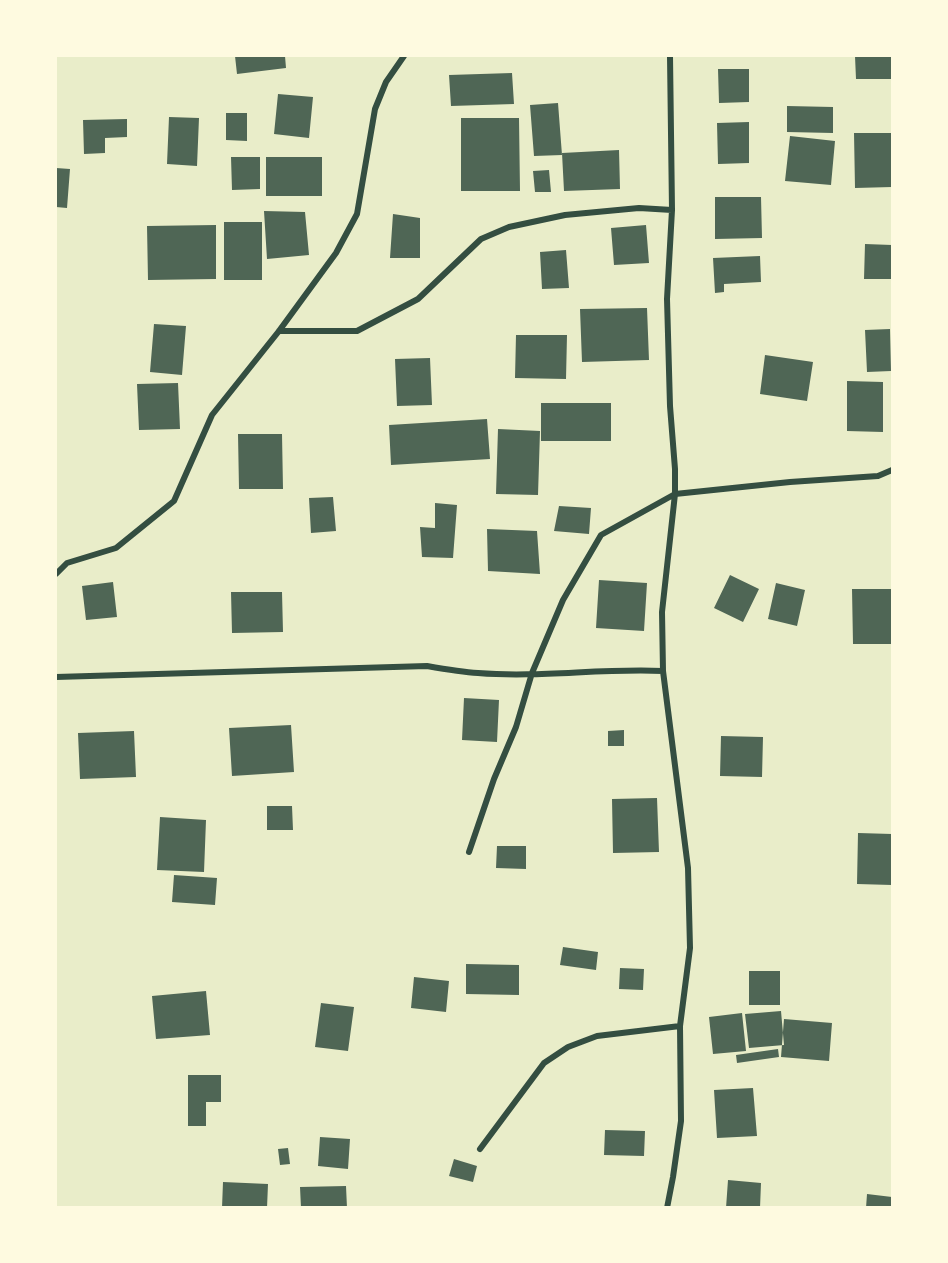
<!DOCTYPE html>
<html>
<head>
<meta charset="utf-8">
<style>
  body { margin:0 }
  #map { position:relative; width:948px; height:1263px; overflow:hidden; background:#e9edc9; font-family:"Open Sans",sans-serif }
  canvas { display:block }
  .frame { position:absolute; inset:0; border:57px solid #fefae0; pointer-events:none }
</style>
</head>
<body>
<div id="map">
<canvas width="948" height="1263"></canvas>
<div class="frame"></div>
</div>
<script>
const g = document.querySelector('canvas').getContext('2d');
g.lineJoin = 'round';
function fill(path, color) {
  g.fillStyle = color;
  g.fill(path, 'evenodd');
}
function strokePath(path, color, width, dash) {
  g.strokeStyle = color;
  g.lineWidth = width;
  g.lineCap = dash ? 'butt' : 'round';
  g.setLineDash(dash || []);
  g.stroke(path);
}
const building = new Path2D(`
  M235,56H285L286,68L237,74Z
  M855,56H892V79H856Z
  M718,69H749V102L719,103Z
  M512,73L514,104L451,106L449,75Z
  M278,94L313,97L309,138L274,134Z
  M558,103L562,155L534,156L530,105Z
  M787,106L833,107V133L787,132Z
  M226,113H247V141L226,140Z
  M169,117L199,118L197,166L167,164Z
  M461,118H519L520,191H461Z
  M127,119V137L105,138V153L84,154L83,120Z
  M749,122V163L718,164L717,123Z
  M854,133H892V187L855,188Z
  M790,136L835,141L831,185L785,181Z
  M619,150L620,189L564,191L562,153Z
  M231,157H260V189L232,190Z
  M266,157H322V196H266Z
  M56,168L70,169L67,208L56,207Z
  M549,170L551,192H535L533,171Z
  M715,197H761L762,238L715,239Z
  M264,211L305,212L309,255L267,259Z
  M393,214L420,218V258H390Z
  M224,222H262V280H224Z
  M216,225V279L148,280L147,226Z
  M646,225L649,263L614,265L611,228Z
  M865,244L892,245V279H864Z
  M566,250L569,288L542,289L540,252Z
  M760,256L761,282L724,284V292L715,293L713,258Z
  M647,308L649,360L582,362L580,309Z
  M154,324L186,326L182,375L150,372Z
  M890,329L891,371L867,372L865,330Z
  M516,335H567L566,379L515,378Z
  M765,355L813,362L807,401L760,394Z
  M430,358L432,405L397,406L395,359Z
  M847,381L883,382V432L847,431Z
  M178,383L180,429L139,430L137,384Z
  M541,403H611V441H541Z
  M487,419L490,459L391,465L389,425Z
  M498,429L540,431L538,495L496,494Z
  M238,434H282L283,489H239Z
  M333,497L336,531L311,533L309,498Z
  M435,503L457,505L453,558L422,557L420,527L435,528Z
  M559,506L591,508L589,534L554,531Z
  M487,529L537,531L540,574L488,571Z
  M730,575L759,589L743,622L714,608Z
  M599,580L647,583L644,631L596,628Z
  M113,582L117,617L86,620L82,586Z
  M776,583L805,590L797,626L768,619Z
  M852,589H892V644H853Z
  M231,592H282L283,632L232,633Z
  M464,698L499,700L497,742L462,740Z
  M291,725L294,772L232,776L229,728Z
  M624,730V746H608V731Z
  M134,731L136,777L80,779L78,733Z
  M721,736L763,737L762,777L720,776Z
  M657,798L659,852L613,853L612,799Z
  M267,806H292L293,830H267Z
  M160,817L206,820L204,872L157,870Z
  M858,833L892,834V885L857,884Z
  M497,846H526V869L496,868Z
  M174,875L217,878L215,905L172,902Z
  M563,947L598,952L596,970L560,965Z
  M466,964L519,965V995L466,994Z
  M620,968L644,969L643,990L619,989Z
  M749,971H780V1005H749Z
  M414,977L449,981L446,1012L411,1008Z
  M206,991L210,1035L156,1039L152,996Z
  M321,1003L354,1007L348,1051L315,1047Z
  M781,1011L784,1045L749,1048L745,1014Z
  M742,1013L746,1051L713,1054L709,1017Z
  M784,1019L832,1023L829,1061L781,1057Z
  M778,1049L779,1057L737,1063L736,1055Z
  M188,1075H221V1102H206V1126H188Z
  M753,1088L757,1136L717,1138L714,1090Z
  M605,1130L645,1131L644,1156L604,1155Z
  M320,1137L350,1139L348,1169L318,1166Z
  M288,1148L290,1164L280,1165L278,1149Z
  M454,1159L477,1166L473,1182L449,1176Z
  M728,1180L761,1183L760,1208H726Z
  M223,1182L268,1184L267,1208H222Z
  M346,1186L347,1208H301L300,1187Z
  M867,1194L892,1197V1208H866Z`);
const minor = new Path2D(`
  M279,331H357L418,299L481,239L509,227L565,215L639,208L672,210
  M56,574L67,563L116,548L174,501L212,415L279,331L336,253L357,214L375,109L386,82L404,56
  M56,677L427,666C444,669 461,672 478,673C539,678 601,668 663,671
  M469,852L494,779L516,727L532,673L563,600L601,535L675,494L790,482L878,476L892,470
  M480,1149L544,1063L568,1047L597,1036L680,1026
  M667,1208L673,1177L681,1121L680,1026L690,948L688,868L663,671L662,612L675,494V469L670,406L667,299L672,210L670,56`);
fill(building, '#4f6655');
strokePath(minor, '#344e41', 6);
</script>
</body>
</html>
